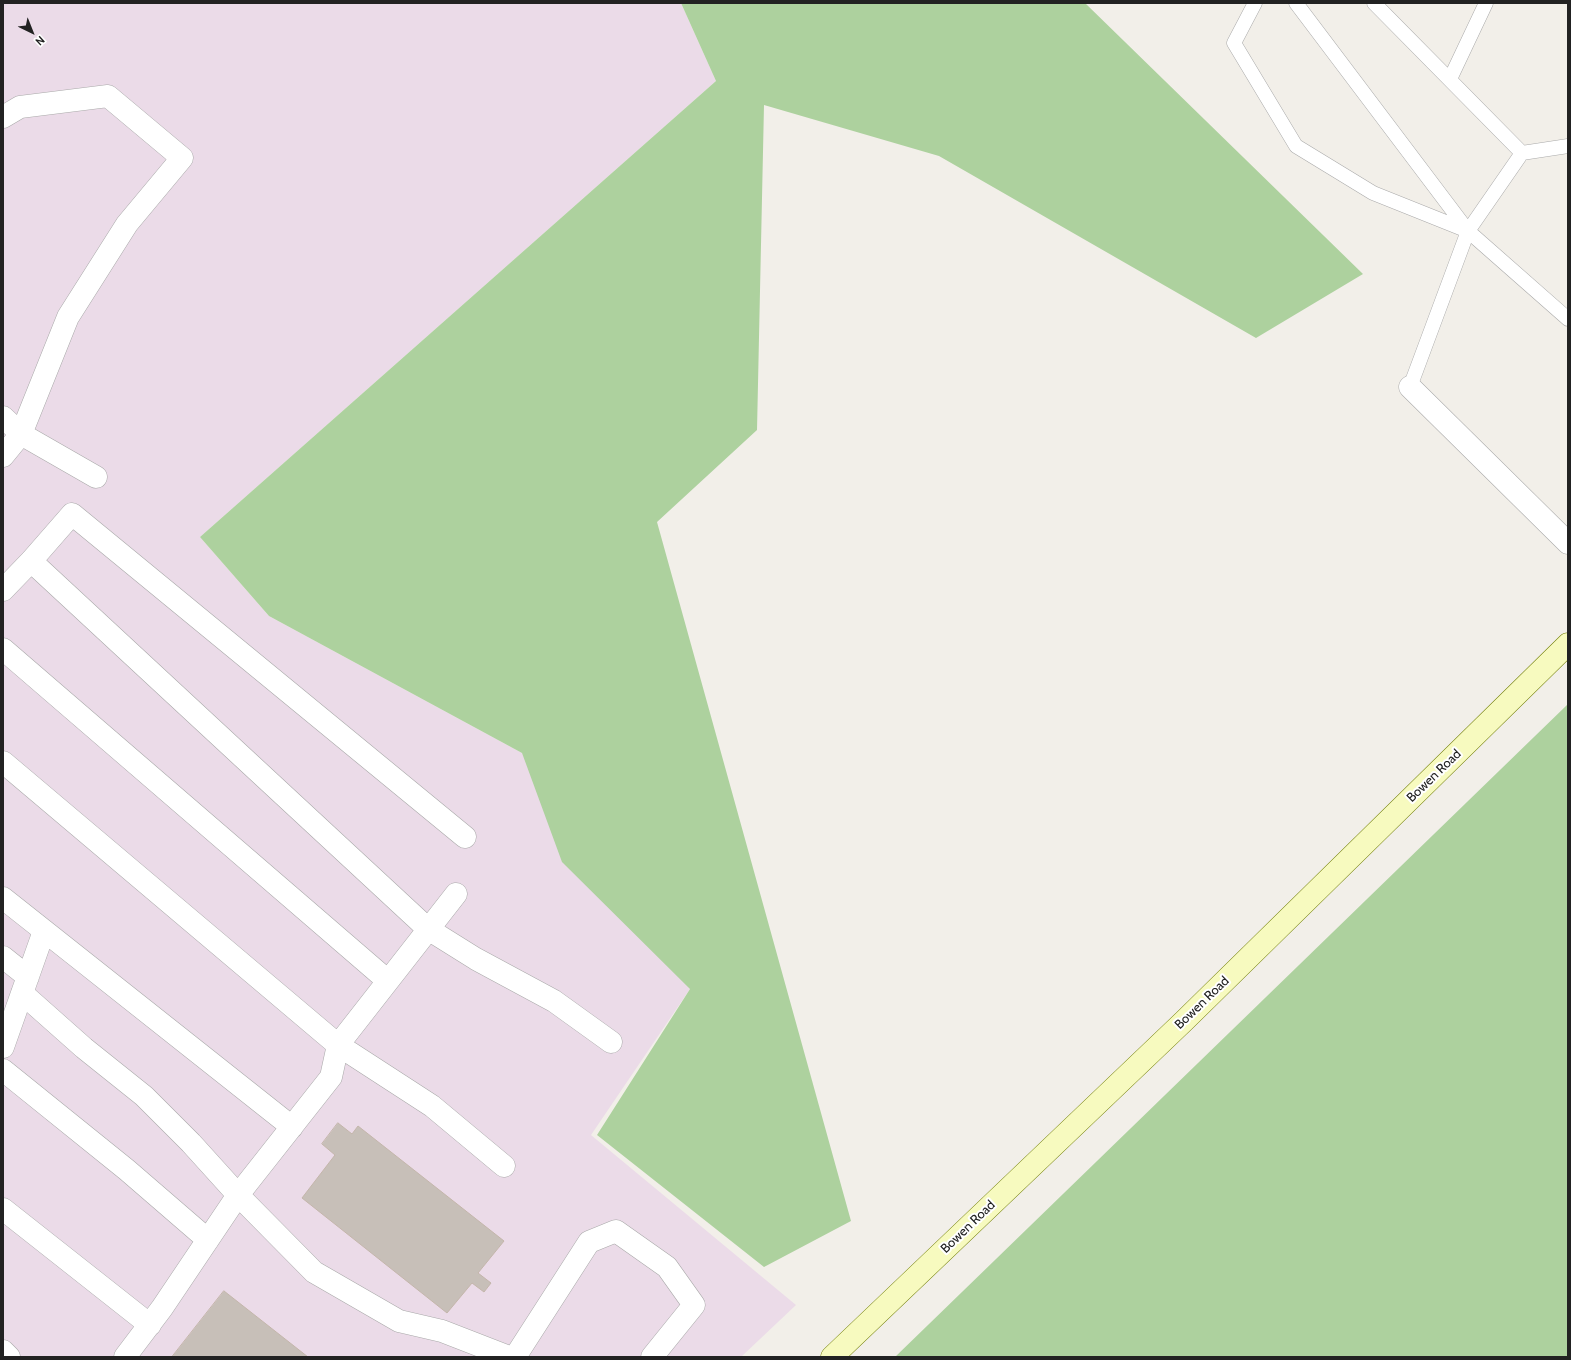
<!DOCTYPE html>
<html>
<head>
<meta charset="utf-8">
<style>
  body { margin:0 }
  #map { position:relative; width:1571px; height:1360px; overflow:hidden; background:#f2efe9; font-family:Cabin,sans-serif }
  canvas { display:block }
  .frame { position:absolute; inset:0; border:4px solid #222; pointer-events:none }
  .north { position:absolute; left:12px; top:12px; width:40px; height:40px; -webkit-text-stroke:3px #fff; paint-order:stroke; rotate:137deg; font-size:11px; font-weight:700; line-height:16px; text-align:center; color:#222 }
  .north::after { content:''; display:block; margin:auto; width:14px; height:18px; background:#222; clip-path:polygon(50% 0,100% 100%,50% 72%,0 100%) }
</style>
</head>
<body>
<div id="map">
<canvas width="1571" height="1360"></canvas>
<div class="frame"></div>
<div class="north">N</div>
</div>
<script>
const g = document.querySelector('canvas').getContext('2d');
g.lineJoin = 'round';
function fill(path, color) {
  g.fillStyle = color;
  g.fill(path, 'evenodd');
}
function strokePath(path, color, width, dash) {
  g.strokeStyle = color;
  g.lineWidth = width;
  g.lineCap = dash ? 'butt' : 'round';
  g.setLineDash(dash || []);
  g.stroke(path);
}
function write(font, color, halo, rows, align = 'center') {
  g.font = font + ' Cabin,sans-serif';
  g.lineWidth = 4;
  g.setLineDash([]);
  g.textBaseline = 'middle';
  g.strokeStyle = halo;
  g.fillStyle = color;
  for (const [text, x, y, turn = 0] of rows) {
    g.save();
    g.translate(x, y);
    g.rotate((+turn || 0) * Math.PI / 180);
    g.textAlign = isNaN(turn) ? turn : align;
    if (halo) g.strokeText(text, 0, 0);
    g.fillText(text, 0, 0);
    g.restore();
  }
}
const industrial = new Path2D(`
  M3,3H681L716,81L200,537L269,616L522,753L690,989L591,1135L796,1305L741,1357H3Z`);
const forest = new Path2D(`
  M681,3H1085L1363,274L1256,338L939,156L764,105L757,430L657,522L851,1221L764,1267L597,1135L690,989L562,862L522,753L269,616L200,537L716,81Z
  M1568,704V1357H895Z`);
const building = new Path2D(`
  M338,1123L352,1134L358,1126L504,1241L478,1273L491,1283L484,1292L472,1283L447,1313L302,1198L335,1155L322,1144Z
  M224,1291L308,1357H172Z`);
const service = new Path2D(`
  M1255,3L1234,43L1296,146L1373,193L1468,231
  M1296,3L1468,231L1568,319
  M1374,3L1522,153
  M1450,79L1486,3
  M1410,387L1468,231L1522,153L1568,146`);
const minor = new Path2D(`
  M3,117L20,107L108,96L182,158L127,224L68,317L21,434L3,456
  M1410,387L1568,543
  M3,417L21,434L96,477
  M31,561L428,929L476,959L554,1001L611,1042
  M3,590L31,561L72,514L465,837
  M3,649L388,981
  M3,762L338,1045L432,1106L504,1166
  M3,898L292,1127
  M3,957L28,977
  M22,993L84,1048L144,1096L191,1143L238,1195L314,1272L399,1321L442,1331L509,1357
  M3,1047L44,931
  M3,1070L127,1170L208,1240
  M3,1209L150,1325
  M3,1351L9,1357
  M125,1357L162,1308L238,1195L331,1077L338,1045L456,894
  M515,1357L589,1242L616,1231L667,1267L694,1305L652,1357`);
const secondary = new Path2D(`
  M832,1357L1184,1021L1568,644`);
const streetNames = [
  ["Bowen Road",1434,776,-44],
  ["Bowen Road",1202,1003,-44],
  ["Bowen Road",968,1227,-44]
];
fill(industrial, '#ebdbe8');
fill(forest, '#add19e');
fill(building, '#c7bfb8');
strokePath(building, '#c4b6ab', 1);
strokePath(service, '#a9a9a9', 15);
strokePath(minor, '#a9a9a9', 23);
strokePath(secondary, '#707d05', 23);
strokePath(service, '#fff', 14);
strokePath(minor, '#fff', 22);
strokePath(secondary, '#f7fabf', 22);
write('13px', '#222', '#fff', streetNames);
</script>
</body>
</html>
